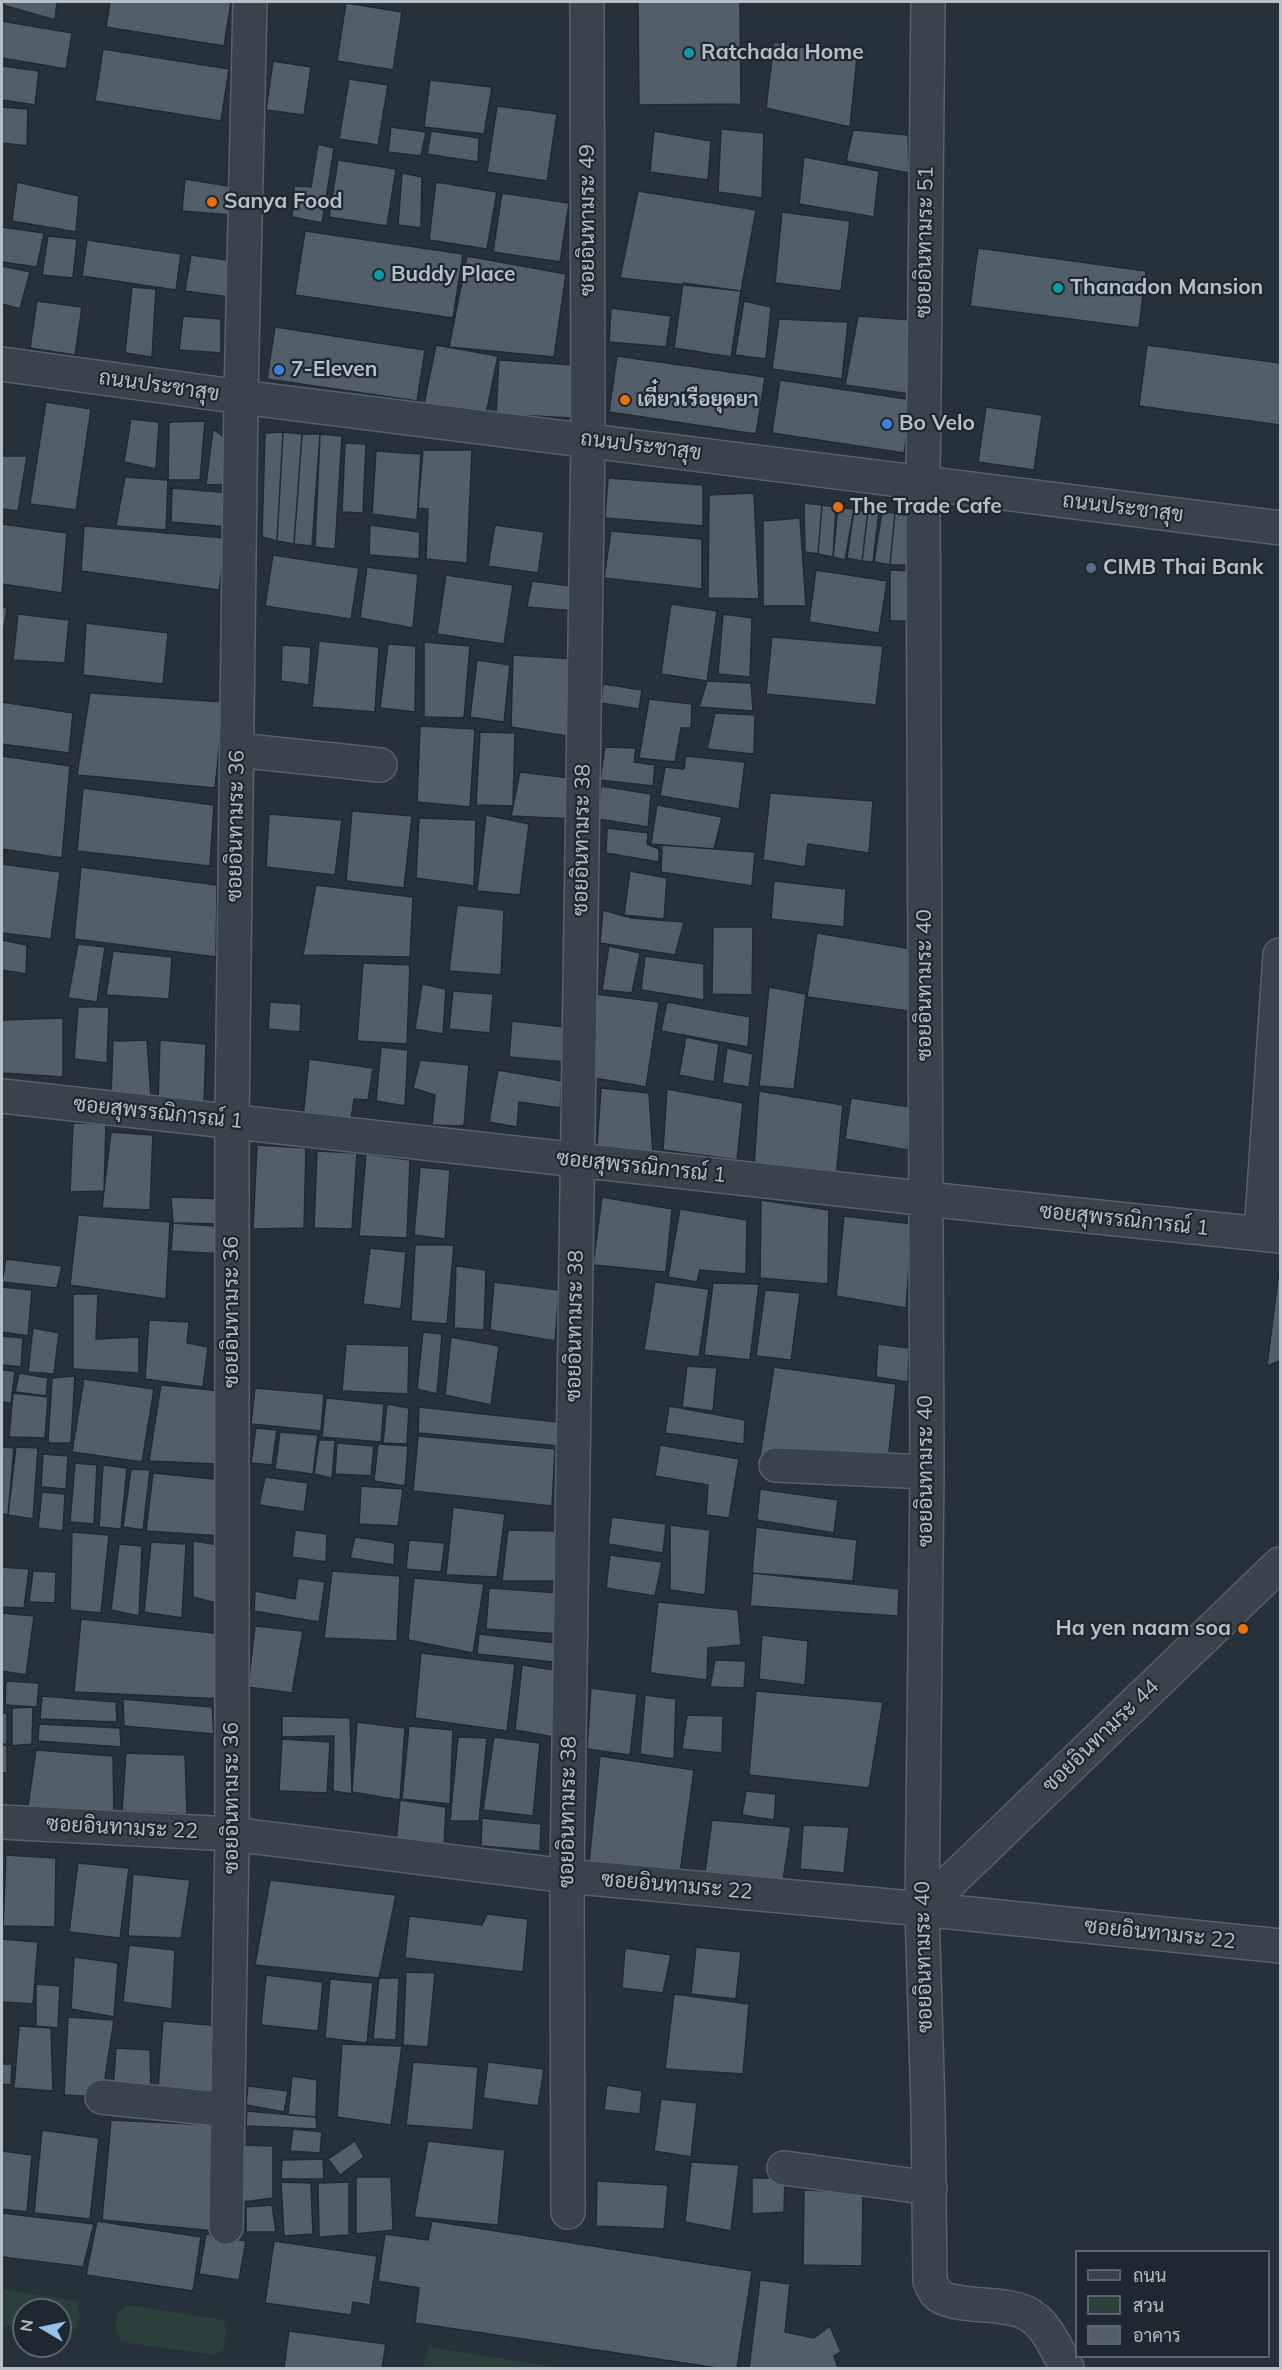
<!DOCTYPE html>
<html>
<head>
<meta charset="utf-8">
<style>
  body { margin:0 }
  #map { position:relative; width:1282px; height:2370px; overflow:hidden; background:#26313a; font-family:Mulish,Sarabun,sans-serif }
  canvas { display:block }
  .frame { position:absolute; inset:0; border:3px solid #b6bec6; pointer-events:none }
  .legend { position:absolute; left:1075px; top:2250px; width:195px; height:108px; box-sizing:border-box; background:#1f2830; border:2px solid #5b646c; margin:0; padding:8px 10px; list-style:none; font-size:18px; color:#b6bec6 }
  .legend li { display:flex; align-items:center; gap:12px; height:30px }
  .legend b { width:30px; border:2px solid #5b646c }
  .north { position:absolute; left:12px; top:2298px; width:60px; height:60px; box-sizing:border-box; background:#1f2830; border:2px solid #5b646c; border-radius:50%; rotate:279deg; font-size:16px; font-weight:700; line-height:24px; text-align:center; color:#b6bec6 }
  .north::after { content:''; display:block; margin:auto; width:21px; height:27px; background:#96c1eb; clip-path:polygon(50% 0,100% 100%,50% 72%,0 100%) }
</style>
</head>
<body>
<div id="map">
<canvas width="1282" height="2370"></canvas>
<div class="frame"></div>
<ul class="legend">
<li><b style="height:8px;background:#3a434b"></b>ถนน</li>
<li><b style="height:16px;background:#2b3f3d"></b>สวน</li>
<li><b style="height:16px;background:#525e68"></b>อาคาร</li>
</ul>
<div class="north">N</div>
</div>
<script>
const g = document.querySelector('canvas').getContext('2d');
g.lineJoin = 'round';
function fill(path, color) {
  g.fillStyle = color;
  g.fill(path, 'evenodd');
}
function strokePath(path, color, width, dash) {
  g.strokeStyle = color;
  g.lineWidth = width;
  g.lineCap = dash ? 'butt' : 'round';
  g.setLineDash(dash || []);
  g.stroke(path);
}
function write(font, color, halo, rows, align = 'center') {
  g.font = font + ' Mulish,Sarabun,sans-serif';
  g.lineWidth = 4.5;
  g.setLineDash([]);
  g.textBaseline = 'middle';
  g.strokeStyle = halo;
  g.fillStyle = color;
  for (const [text, x, y, turn = 0] of rows) {
    g.save();
    g.translate(x, y);
    g.rotate((+turn || 0) * Math.PI / 180);
    g.textAlign = isNaN(turn) ? turn : align;
    if (halo) g.strokeText(text, 0, 0);
    g.fillText(text, 0, 0);
    g.restore();
  }
}
const green = new Path2D(`
  M2,2289L77,2301L80,2314L78,2327L69,2334L60,2333V2310H24V2328L2,2325Z
  M127,2305L224,2320L226,2335L223,2350L215,2355L121,2342L116,2328L117,2314Z
  M429,2347L560,2368H423Z`);
const building = new Path2D(`
  M4,2H57L55,20L3,5Z
  M110,2H231L224,46L106,27Z
  M638,2H740L741,104L639,105Z
  M346,3L402,12L393,70L337,61Z
  M2,21L72,33L66,69L2,58Z
  M774,42L857,58L850,127L766,108Z
  M103,49L229,69L221,121L95,101Z
  M273,61L311,67L304,115L266,110Z
  M2,66L39,71L35,105L2,100Z
  M349,79L388,85L378,145L339,139Z
  M430,80L492,87L484,134L424,127Z
  M497,106L557,114L547,181L487,172Z
  M2,107L28,109L27,146L2,143Z
  M391,127L426,132L421,156L388,152Z
  M721,129L764,133L762,198L718,192Z
  M853,130L908,135L909,173L846,161Z
  M431,131L479,138L478,162L427,154Z
  M654,131L711,141L708,180L650,172Z
  M318,144L334,148L322,223L292,217L294,186L311,187Z
  M804,157L879,171L874,217L799,204Z
  M338,160L396,169L387,226L329,217Z
  M402,173L422,177L421,228L398,225Z
  M185,179L234,187L231,215L182,211Z
  M17,182L79,196L76,232L12,221Z
  M436,182L497,192L487,249L429,240Z
  M638,191L756,210L741,291L620,278Z
  M502,193L569,203L560,262L493,252Z
  M782,212L850,221L841,291L775,283Z
  M2,227L44,233L37,267L2,262Z
  M305,231L463,254L453,318L295,295Z
  M48,236L77,239L73,278L42,275Z
  M87,240L181,254L176,290L82,276Z
  M978,248L1146,271L1139,328L970,306Z
  M191,255L234,261L229,297L185,291Z
  M467,256L566,274L554,357L449,347Z
  M2,266L30,272L20,309L2,304Z
  M683,283L741,291L731,357L674,348Z
  M132,287L156,289L152,357L125,353Z
  M37,301L82,307L75,355L30,348Z
  M744,301L771,307L766,359L735,355Z
  M611,308L671,316L666,347L609,342Z
  M183,316L221,319V353L179,350Z
  M858,316L911,320V394L845,385Z
  M779,319L848,322L842,379L772,369Z
  M275,327L425,350L417,401L267,379Z
  M436,345L498,356L486,414L424,404Z
  M1147,345L1280,363V425L1139,406Z
  M617,356L765,377L756,434L609,412Z
  M499,360L575,365L572,418L496,414Z
  M780,380L913,400L904,453L772,433Z
  M46,402L91,409L76,510L30,504Z
  M986,407L1042,415L1034,470L978,462Z
  M131,419L159,422L156,469L124,462Z
  M205,421L200,480H168L169,422Z
  M213,429L234,444L233,484L206,485Z
  M283,432L277,541L262,537L265,433Z
  M283,432L302,434L294,544L277,541Z
  M302,434H320L312,546L294,544Z
  M320,434L342,436L335,549L315,547Z
  M345,443L366,444L363,513L342,512Z
  M423,450H472L467,563L426,559L428,509L418,508Z
  M376,451L421,454L417,520L372,514Z
  M2,456H27L18,511L2,509Z
  M125,477L168,480L166,530L116,526Z
  M608,478L703,485V526L605,518Z
  M172,488L231,493L229,527L171,522Z
  M754,493L759,599L708,598L709,495Z
  M804,503L822,505L818,554L805,552Z
  M822,505L836,507L833,557L818,554Z
  M838,507L854,509L845,560L833,557Z
  M854,510L868,511L862,561L847,558Z
  M868,511L879,512L873,562L862,561Z
  M882,512L895,513L890,565L874,562Z
  M895,513L914,517L911,565H890Z
  M800,518L806,606H763V521Z
  M2,524L67,533L62,593L2,584Z
  M370,525L420,532L419,559L369,555Z
  M495,525L544,532L538,573L488,566Z
  M84,526L226,538L219,590L81,571Z
  M611,531L702,539V589L604,578Z
  M273,555L359,568L351,619L265,606Z
  M367,567L418,574L413,628L360,618Z
  M816,570L887,581L879,633L809,622Z
  M890,570L915,571L916,621H890Z
  M446,575L513,585L504,644L437,634Z
  M532,581L579,587L576,611L527,607Z
  M671,604L717,611L707,681L661,674Z
  M2,607L7,608L2,641Z
  M18,614L69,620L65,663L13,660Z
  M723,614L752,618L750,677L718,674Z
  M86,623L168,633L163,684L83,675Z
  M772,637L883,646L876,705L766,694Z
  M319,641L379,647L375,712L312,707Z
  M424,642L470,646L464,718L424,717Z
  M388,644L416,646L415,712L380,708Z
  M282,645L311,647L309,685L281,681Z
  M513,655L576,659L573,737L511,727Z
  M477,660L510,665L504,722L470,717Z
  M707,681L751,683L753,711L699,707Z
  M603,684L642,690L639,709L601,703Z
  M90,693L224,702L215,788L77,775Z
  M649,699L692,704L691,728H681L675,762L639,758Z
  M2,702L73,713L69,753L2,744Z
  M715,713L755,715L754,754L707,749Z
  M420,726L475,729L470,807L417,802Z
  M480,732L515,733L513,806L476,805Z
  M605,747L636,748L634,762L655,765L653,786L600,780Z
  M2,756L70,766L62,858L2,849Z
  M686,756L745,762L739,809L660,796L665,767L684,769Z
  M520,772L577,779L574,819L511,816Z
  M601,786L651,794L648,827L598,819Z
  M83,788L214,805L210,866L77,851Z
  M770,793L873,801L869,853L808,844L805,867L763,860Z
  M657,805L722,817L714,849L651,844Z
  M352,811L412,816L404,888L346,881Z
  M269,814L342,820L335,875L266,867Z
  M486,815L529,824L520,895L477,891Z
  M419,818L476,820L474,886L416,878Z
  M607,828L648,833L647,844L659,849V862L606,853Z
  M662,845L755,852L752,886L661,872Z
  M2,864L60,872L51,939L2,933Z
  M81,867L217,885L216,957L74,939Z
  M630,871L667,878L664,919L624,915Z
  M774,881L846,889L844,927L771,919Z
  M316,885L413,897L410,957L303,955Z
  M457,905L504,910L501,975L449,971Z
  M603,910L631,918L684,922L675,955L600,943Z
  M713,927H753L752,995L712,994Z
  M817,933L912,949L908,1011L807,997Z
  M2,940L27,945L26,974L2,970Z
  M78,944L105,947L97,1002L68,998Z
  M609,946L640,953L632,993L602,990Z
  M113,951L172,957L169,999L106,995Z
  M645,956L704,964V1000L641,990Z
  M363,963L410,965L407,1044L357,1041Z
  M422,984L446,989L443,1034L415,1029Z
  M769,987L806,994L794,1089L759,1086Z
  M453,991L493,994L490,1033L449,1029Z
  M596,994L659,1002L646,1087L595,1078Z
  M270,1002L301,1004L300,1032L268,1029Z
  M667,1002L750,1017L748,1047L661,1031Z
  M78,1007H109L107,1063L74,1059Z
  M63,1018V1077L2,1073V1020Z
  M512,1021L565,1027V1062L509,1057Z
  M686,1037L719,1044L714,1082L679,1075Z
  M147,1040L151,1097L111,1096L113,1041Z
  M160,1040L206,1044L204,1104L158,1103Z
  M381,1047L408,1050L405,1106L376,1101Z
  M727,1048L753,1054L749,1087L722,1083Z
  M309,1059L373,1068L368,1100L354,1099L350,1126L303,1118Z
  M420,1060L469,1065L464,1126L432,1125L435,1095L413,1088Z
  M498,1070L562,1081L560,1108L519,1102L517,1127L489,1122Z
  M601,1088L649,1093L653,1154L597,1146Z
  M667,1089L743,1103L737,1160L663,1150Z
  M759,1091L843,1105L836,1178L754,1167Z
  M851,1098L910,1107L908,1150L845,1139Z
  M73,1123L106,1124L104,1191L70,1192Z
  M111,1132L153,1135L150,1210L102,1208Z
  M257,1145L306,1148L304,1228L253,1229Z
  M317,1151L357,1153L352,1229L314,1228Z
  M366,1154L410,1160L407,1238L359,1236Z
  M420,1167L450,1170L445,1239L414,1235Z
  M171,1197L225,1199V1224L173,1223Z
  M602,1197L672,1209L666,1272L593,1265Z
  M761,1200L829,1210L828,1284L760,1278Z
  M680,1209L747,1220L746,1274L700,1270L697,1282L668,1277Z
  M78,1215L170,1222L166,1299L70,1285Z
  M844,1216L912,1224L906,1308L836,1296Z
  M173,1223L225,1227L224,1254L171,1251Z
  M415,1245H454L447,1324L411,1321Z
  M370,1248L406,1252L401,1309L363,1304Z
  M6,1259L62,1266L57,1288L2,1282Z
  M1280,1263V1361L1267,1366Z
  M456,1266L486,1270L484,1330L454,1328Z
  M494,1282L559,1290L555,1341L490,1330Z
  M655,1282L709,1289L699,1357L644,1350Z
  M713,1283L759,1284L750,1360L704,1355Z
  M2,1287L32,1290L28,1336L2,1332Z
  M765,1290L800,1293L791,1360L756,1356Z
  M73,1294H98L96,1339L139,1337V1373L73,1369Z
  M149,1320L189,1322L187,1343L208,1347L203,1387L145,1379Z
  M33,1328L59,1333L54,1374L28,1372Z
  M423,1332L442,1334L437,1394L417,1389Z
  M2,1336L23,1338L21,1367L2,1365Z
  M451,1337L499,1346L491,1405L445,1395Z
  M346,1344L409,1346L408,1394L342,1391Z
  M878,1344L909,1348L908,1382L876,1377Z
  M687,1366L717,1368L713,1411L682,1407Z
  M774,1367L896,1384L886,1480L758,1469Z
  M2,1370L15,1371L11,1403L2,1402Z
  M19,1373L48,1378L46,1396L15,1392Z
  M75,1376L71,1443H48L52,1378Z
  M84,1379L154,1389L142,1462L72,1452Z
  M161,1385L222,1391L215,1464L149,1461Z
  M255,1388L324,1394L321,1431L251,1424Z
  M13,1393L48,1397L45,1438L9,1437Z
  M326,1398L384,1404L381,1442L322,1437Z
  M387,1404L409,1408L407,1444L383,1443Z
  M669,1406L745,1420L744,1444L665,1433Z
  M419,1407L558,1422L559,1446L418,1433Z
  M256,1428L277,1430L272,1465L251,1463Z
  M280,1432L318,1435L313,1474L275,1469Z
  M418,1436L555,1449L552,1506L413,1491Z
  M319,1440H335L332,1478L314,1474Z
  M337,1443L374,1446L371,1476L335,1474Z
  M378,1444L408,1446L405,1486L374,1481Z
  M660,1445L739,1459L729,1518L706,1515L708,1485L655,1476Z
  M2,1447L14,1448L8,1515L2,1514Z
  M16,1447L38,1448L33,1519L8,1515Z
  M43,1454L68,1456L66,1489L41,1487Z
  M75,1463L97,1465L94,1524L70,1522Z
  M103,1465L127,1468L121,1529L99,1527Z
  M131,1469L150,1470L143,1530L123,1527Z
  M153,1473L225,1480L220,1536L146,1531Z
  M265,1477L308,1483L304,1512L259,1505Z
  M361,1486L403,1489L398,1526L359,1524Z
  M760,1489L838,1500L834,1533L757,1520Z
  M42,1492L65,1494L63,1531L38,1528Z
  M453,1507L505,1514L497,1577L446,1575Z
  M612,1517L666,1524L663,1553L608,1544Z
  M670,1525L710,1530L705,1595L670,1590Z
  M756,1527L857,1540L853,1581L752,1573Z
  M295,1530L327,1534L326,1562L292,1557Z
  M508,1530L559,1531L562,1581H502Z
  M72,1532L109,1535L101,1613L70,1610Z
  M355,1537L395,1543L394,1565L350,1558Z
  M409,1540L445,1543L441,1572L406,1569Z
  M193,1541L226,1546L220,1604L193,1597Z
  M151,1542L186,1544L182,1618L144,1612Z
  M119,1544L142,1546L139,1616L111,1610Z
  M610,1555L662,1562L655,1596L606,1588Z
  M2,1567L29,1569L24,1608L2,1607Z
  M33,1571L56,1572L55,1603L29,1602Z
  M332,1571L400,1576L397,1641L324,1638Z
  M753,1573L899,1589L898,1616L750,1606Z
  M298,1578L325,1582L319,1622L254,1611L255,1591L295,1599Z
  M414,1578L484,1584L473,1653L408,1640Z
  M489,1588L560,1593V1634L486,1629Z
  M658,1602L738,1610L741,1645L708,1648L707,1680L650,1673Z
  M2,1613L34,1616L26,1675L2,1671Z
  M81,1619L224,1634L223,1699L74,1692Z
  M255,1626L303,1631L292,1693L248,1687Z
  M479,1634L556,1643L554,1662L477,1654Z
  M762,1635L808,1641L805,1685L759,1679Z
  M421,1653L515,1664L507,1731L415,1718Z
  M715,1660L746,1661L744,1688L710,1687Z
  M522,1665L554,1670L559,1738L515,1730Z
  M6,1681L39,1683L37,1707L5,1705Z
  M591,1688L637,1694L630,1755L587,1749Z
  M756,1691L883,1702L869,1788L749,1775Z
  M645,1695L676,1699L674,1759L640,1754Z
  M42,1696L116,1702L117,1722L40,1719Z
  M123,1699L212,1707L214,1734L124,1726Z
  M33,1707L32,1744L12,1746V1708Z
  M2,1713H7V1744H2Z
  M687,1715L723,1716L722,1753L682,1749Z
  M282,1716L350,1718L352,1794L333,1791L334,1736L282,1737Z
  M357,1722L405,1728L400,1800L352,1792Z
  M39,1724L120,1728L121,1747L38,1741Z
  M409,1726L453,1730L450,1804L402,1799Z
  M458,1737L487,1738L479,1821H450Z
  M494,1737L540,1743L533,1816L483,1810Z
  M282,1739L330,1742L327,1793L279,1791Z
  M2,1745H7V1773H2Z
  M36,1750L113,1756L114,1816L27,1813Z
  M126,1753L185,1755L187,1814L122,1811Z
  M600,1756L694,1770L680,1873L589,1862Z
  M746,1791L776,1794L774,1820L742,1815Z
  M400,1800L446,1807L444,1848L396,1843Z
  M482,1818L541,1824L540,1851L481,1846Z
  M712,1820L791,1827L782,1887L704,1879Z
  M803,1825L849,1827L844,1873L800,1869Z
  M6,1855L56,1858L55,1927L3,1926Z
  M78,1863L129,1868L120,1938L69,1932Z
  M133,1874L190,1880L181,1938L128,1936Z
  M270,1880L396,1895L379,1978L255,1965Z
  M487,1914L528,1919L523,1972L405,1958L409,1916L482,1925Z
  M2,1939L38,1942L33,2004L2,2002Z
  M129,1945L175,1950L172,2009L123,2002Z
  M696,1947L741,1952L736,1999L691,1994Z
  M625,1948L671,1955L663,1993L622,1988Z
  M74,1957L118,1963L114,2017L71,2009Z
  M406,1972L435,1973L428,2047L403,2045Z
  M266,1975L323,1982L318,2031L261,2025Z
  M379,1978H399L396,2040L373,2039Z
  M330,1979L373,1983L367,2043L325,2038Z
  M36,1984L60,1986L58,2028L36,2026Z
  M674,1994L749,2004L743,2074L665,2069Z
  M68,2017L114,2020L102,2097L64,2095Z
  M163,2021L220,2026L212,2094L158,2089Z
  M19,2026L51,2028L53,2091L14,2088Z
  M342,2044L402,2046L391,2125L337,2117Z
  M116,2048L150,2050L151,2093L113,2089Z
  M413,2062L478,2067L473,2130L406,2125Z
  M488,2062L544,2069L538,2106L483,2098Z
  M2,2064H12L11,2085L2,2084Z
  M292,2076L317,2080L316,2117L288,2115Z
  M607,2085L642,2091L640,2114L604,2110Z
  M248,2086L288,2091L284,2112L246,2105Z
  M661,2099L697,2103L691,2157L654,2151Z
  M247,2111L316,2117L317,2129L246,2126Z
  M111,2120L210,2125L221,2134L214,2231L102,2220Z
  M293,2129L322,2132L320,2153L290,2151Z
  M42,2130L99,2138L90,2219L34,2213Z
  M355,2141L364,2157L340,2175L328,2159Z
  M428,2141L505,2150L498,2225L414,2217Z
  M241,2145L273,2146V2198L243,2202Z
  M2,2151L32,2155L27,2212L2,2209Z
  M323,2159L324,2179H281L282,2160Z
  M691,2162L739,2165L731,2231L685,2222Z
  M356,2177H391L393,2230L356,2234Z
  M752,2178H785L784,2212L752,2214Z
  M597,2181L668,2185L664,2229L596,2226Z
  M281,2182L311,2183L313,2234L284,2236Z
  M349,2182V2235L319,2237L318,2183Z
  M804,2190L863,2192L862,2266L803,2265Z
  M272,2205L276,2232H246V2207Z
  M2,2213L94,2224L83,2267L2,2257Z
  M97,2221L201,2237L193,2291L86,2275Z
  M432,2221L752,2271L737,2368H718L415,2323L419,2288L378,2281L385,2234L428,2240Z
  M206,2234L246,2241L239,2280L199,2274Z
  M274,2241L377,2256L370,2305L353,2302L351,2315L265,2303Z
  M760,2280L790,2284L785,2332L814,2338L830,2326L841,2352L834,2356L838,2368H749Z
  M289,2331L386,2344L382,2368H284Z`);
const minor = new Path2D(`
  M928,2L923,483L927,1472L922,1909L928,2109L930,2281C932,2285 934,2290 936,2293C950,2309 1004,2301 1026,2313C1047,2323 1056,2349 1067,2368
  M2,364L241,397L1280,528
  M237,750L380,765
  M2,1096L964,1203L1280,1236
  M1261,1234L1280,955
  M776,1465L927,1472
  M2,1822L232,1834L567,1876L922,1909L1280,1946
  M922,1909L1280,1564
  M102,2097L228,2110
  M784,2168L930,2188
  M568,2212L567,1876L588,439L587,2
  M226,2227L232,1834V1121L241,397L250,2`);
const markers = [
  [689,53,6,"#0f9aa8"],
  [212,202,6,"#e8710a"],
  [379,275,6,"#0f9aa8"],
  [1058,288,6,"#0f9aa8"],
  [279,370,6,"#3f7fe0"],
  [625,400,6,"#e8710a"],
  [887,424,6,"#3f7fe0"],
  [838,507,6,"#e8710a"],
  [1091,568,6,"#5c6f8a"],
  [1243,1629,6,"#e8710a"]
];
const poiNames = [
  ["Ratchada Home",701,53],
  ["Sanya Food",224,202],
  ["Buddy Place",391,275],
  ["Thanadon Mansion",1070,288],
  ["7-Eleven",291,370],
  ["เตี๋ยวเรือยุดยา",637,400],
  ["Bo Velo",899,424],
  ["The Trade Cafe",850,507],
  ["CIMB Thai Bank",1103,568],
  ["Ha yen naam soa",1231,1629,"right"]
];
const streetNames = [
  ["ซอยอินทามระ 49",588,220,-90],
  ["ซอยอินทามระ 51",925,242,-89],
  ["ถนนประชาสุข",159,386,8],
  ["ถนนประชาสุข",641,446,7],
  ["ถนนประชาสุข",1123,508,7],
  ["ซอยอินทามระ 36",236,826,-89],
  ["ซอยอินทามระ 38",582,840,-89],
  ["ซอยอินทามระ 40",925,985,-90],
  ["ซอยสุพรรณิการณ์ 1",158,1113,6],
  ["ซอยสุพรรณิการณ์ 1",641,1167,6],
  ["ซอยสุพรรณิการณ์ 1",1124,1220,6],
  ["ซอยอินทามระ 36",232,1312,-90],
  ["ซอยอินทามระ 38",575,1326,-89],
  ["ซอยอินทามระ 40",926,1471,-90],
  ["ซอยอินทามระ 44",1101,1736,-44],
  ["ซอยอินทามระ 36",232,1798,-90],
  ["ซอยอินทามระ 38",568,1812,-89],
  ["ซอยอินทามระ 22",122,1828,3],
  ["ซอยอินทามระ 22",677,1886,5],
  ["ซอยอินทามระ 22",1160,1934,6],
  ["ซอยอินทามระ 40",924,1957,-91]
];
fill(green, '#2b3f3d');
fill(building, '#525e68');
strokePath(building, '#212a32', 1.5);
strokePath(minor, '#586169', 36);
strokePath(minor, '#3a434b', 33);
for (const [x, y, r, color] of markers) {
  const dot = new Path2D();
  dot.arc(x, y, r, 0, 2 * Math.PI);
  g.fillStyle = color;
  g.fill(dot);
  strokePath(dot, '#1f2830', 2);
}
write('bold 21px', '#b6bec6', '#1f2830', poiNames, 'left');
write('21px', '#b6bec6', '#1f2830', streetNames);
</script>
</body>
</html>
